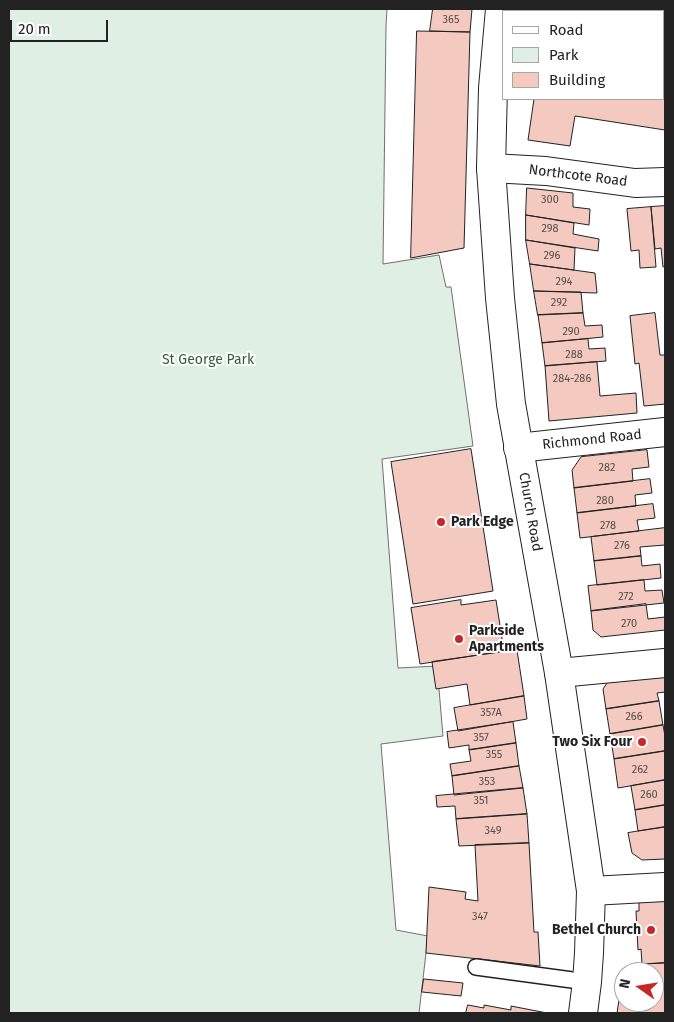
<!DOCTYPE html>
<html>
<head>
<meta charset="utf-8">
<style>
  body { margin:0 }
  #map { position:relative; width:674px; height:1022px; overflow:hidden; background:#fff; font-family:"Fira Sans",sans-serif }
  canvas { display:block }
  .frame { position:absolute; inset:0; border:10px solid #222; pointer-events:none }
  .legend { position:absolute; left:502px; top:10px; width:162px; height:90px; box-sizing:border-box; background:#fff; border:1px solid #a7a7a7; margin:0; padding:6px 9px; list-style:none; font-size:15px; color:#222 }
  .legend li { display:flex; align-items:center; gap:10px; height:25px }
  .legend b { width:25px; border:1px solid #a7a7a7 }
  .north { position:absolute; left:614px; top:962px; width:50px; height:50px; box-sizing:border-box; background:#fff; border:1px solid #a7a7a7; border-radius:50%; rotate:283deg; font-size:14px; font-weight:700; line-height:20px; text-align:center; color:#222 }
  .north::after { content:''; display:block; margin:auto; width:18px; height:22px; background:#c62828; clip-path:polygon(50% 0,100% 100%,50% 72%,0 100%) }
  .scale { position:absolute; left:10px; top:20px; width:98px; height:22px; box-sizing:border-box; border:2px solid #222; border-top:0; padding-left:6px; font-size:15px; line-height:18px; white-space:nowrap; color:#222; -webkit-text-stroke:4px #fff; paint-order:stroke }
</style>
</head>
<body>
<div id="map">
<canvas width="674" height="1022"></canvas>
<div class="frame"></div>
<ul class="legend">
<li><b style="height:6px;background:#fff"></b>Road</li>
<li><b style="height:14px;background:#e0efe3"></b>Park</li>
<li><b style="height:14px;background:#f3c9c0"></b>Building</li>
</ul>
<div class="north">N</div>
<div class="scale">20 m</div>
</div>
<script>
const g = document.querySelector('canvas').getContext('2d');
g.lineJoin = 'round';
function fill(path, color) {
  g.fillStyle = color;
  g.fill(path, 'evenodd');
}
function strokePath(path, color, width, dash) {
  g.strokeStyle = color;
  g.lineWidth = width;
  g.lineCap = dash ? 'butt' : 'round';
  g.setLineDash(dash || []);
  g.stroke(path);
}
function write(font, color, halo, rows, align = 'center') {
  g.font = font + ' "Fira Sans",sans-serif';
  g.lineWidth = 4;
  g.setLineDash([]);
  g.textBaseline = 'middle';
  g.strokeStyle = halo;
  g.fillStyle = color;
  for (const [text, x, y, turn = 0] of rows) {
    g.save();
    g.translate(x, y);
    g.rotate((+turn || 0) * Math.PI / 180);
    g.textAlign = isNaN(turn) ? turn : align;
    if (halo) g.strokeText(text, 0, 0);
    g.fillText(text, 0, 0);
    g.restore();
  }
}
const green = new Path2D(`
  M9,9H387L386,26L383,264L439,255L446,287H451L473,446L382,459L398,668L437,666L443,736L381,744L396,930L428,936L419,1013H9Z`);
const building = new Path2D(`
  M433,9H472L470,32L430,31Z
  M536,9H579V11H535Z
  M417,31L470,32L464,248L411,258Z
  M663,78H665V130L575,116L570,146L528,140L534,99H663Z
  M527,188L573,193V207L590,209L589,225L526,215Z
  M665,206V266L663,267L661,248L655,249L651,207Z
  M651,207L656,267L640,268L639,250L631,251L627,209Z
  M526,215L574,223L573,234L599,239L598,251L526,240Z
  M526,240L575,248L574,270L530,264Z
  M530,264L595,273L597,293L534,291Z
  M534,291L581,292L583,313L538,315Z
  M583,313L585,326L602,325L603,337L542,343L538,315Z
  M655,313L660,355H665V404L644,406L639,363L635,364L630,316Z
  M588,339L589,349L605,348L606,361L545,366L542,343Z
  M597,362L600,396L636,393L637,413L549,421L545,366Z
  M471,449L493,591L413,604L391,462Z
  M647,450L649,467L632,469L633,481L574,488L572,470L581,457Z
  M650,479L652,493L635,495L636,506L577,513L574,488Z
  M653,504L655,518L637,520L639,531L580,538L577,513Z
  M665,528V545L640,547L641,556L594,561L591,537Z
  M641,556L642,566L660,564L661,578L597,585L594,561Z
  M644,580L645,591L662,590L664,603L591,611L588,586Z
  M461,600V605L496,600L504,651L420,664L411,608Z
  M646,604L648,619L665,617V630L601,637L593,630L591,611Z
  M517,650L524,696L470,705L467,684L436,689L432,662Z
  M664,677H665V692L657,693L659,701L606,709L603,689L607,683Z
  M524,696L527,719L458,731L454,708Z
  M659,701L663,725L610,734L606,709Z
  M513,722L516,743L469,750V745L449,748L447,732Z
  M663,725L665,736V751L614,759L610,734Z
  M516,743L519,766L452,776L450,764L471,761L469,750Z
  M665,751V780L618,788L614,759Z
  M519,766L523,788L454,795L452,776Z
  M665,780V805L635,810L631,786Z
  M523,788L527,814L456,819L455,806L437,807L436,796Z
  M665,805V827L638,831L635,810Z
  M527,814L529,843L459,846L456,819Z
  M665,827V859L642,860L632,853L628,833Z
  M529,843L534,932H538L540,966L426,953L429,887L466,892L465,899L478,901L475,845Z
  M665,901V963L642,964L641,949L638,950L636,911H639V902Z
  M665,963V989L654,990V972H632V965Z
  M424,979L463,983L461,996L422,992Z
  M665,989V1013H617L620,993H624V1002H654V990Z
  M468,1005L484,1008V1005L511,1010V1006L547,1013H466Z`);
const service = new Path2D(`
  M476,967L587,982`);
const minor = new Path2D(`
  M491,168L546,171L635,183L665,182
  M518,448L665,432
  M559,673L665,663
  M591,891L665,887`);
const primary = new Path2D(`
  M500,9L493,88L491,168L500,298L511,404L559,673L591,891L589,953L587,982L583,1013`);
const markers = [
  [441,522,5,"#c62828"],
  [459,639,5,"#c62828"],
  [642,742,5,"#c62828"],
  [651,930,5,"#c62828"]
];
const numberNames = [
  ["365",451,20],
  ["300",550,200],
  ["298",550,229],
  ["296",552,256],
  ["294",564,282],
  ["292",559,303],
  ["290",571,332],
  ["288",574,355],
  ["284-286",572,379],
  ["282",607,468],
  ["280",605,501],
  ["278",608,526],
  ["276",622,546],
  ["272",626,597],
  ["270",629,624],
  ["357A",491,713],
  ["266",634,717],
  ["357",481,738],
  ["355",494,755],
  ["262",640,770],
  ["353",487,782],
  ["260",649,795],
  ["351",481,801],
  ["349",493,831],
  ["347",480,917]
];
const streetNames = [
  ["Northcote Road",578,176,7],
  ["Richmond Road",592,440,-6],
  ["Church Road",530,512,80]
];
const parkNames = [
  ["St George Park",208,360]
];
const poiNames = [
  ["Park Edge",451,522],
  ["Parkside",469,631],
  ["Apartments",469,647],
  ["Two Six Four",632,742,"right"],
  ["Bethel Church",641,930,"right"]
];
fill(green, '#e0efe3');
strokePath(green, '#6f6f6f', 1);
fill(building, '#f3c9c0');
strokePath(building, '#222', 1);
strokePath(service, '#222', 18);
strokePath(minor, '#222', 30);
strokePath(primary, '#222', 30);
strokePath(service, '#fff', 15);
strokePath(minor, '#fff', 28);
strokePath(primary, '#fff', 28);
for (const [x, y, r, color] of markers) {
  const dot = new Path2D();
  dot.arc(x, y, r, 0, 2 * Math.PI);
  g.fillStyle = color;
  g.fill(dot);
  strokePath(dot, '#fff', 2);
}
write('11px', '#564c4a', null, numberNames);
write('14px', '#222', '#fff', streetNames);
write('14px', '#2f5e38', '#fff', parkNames);
write('bold 14px', '#222', '#fff', poiNames, 'left');
</script>
</body>
</html>
